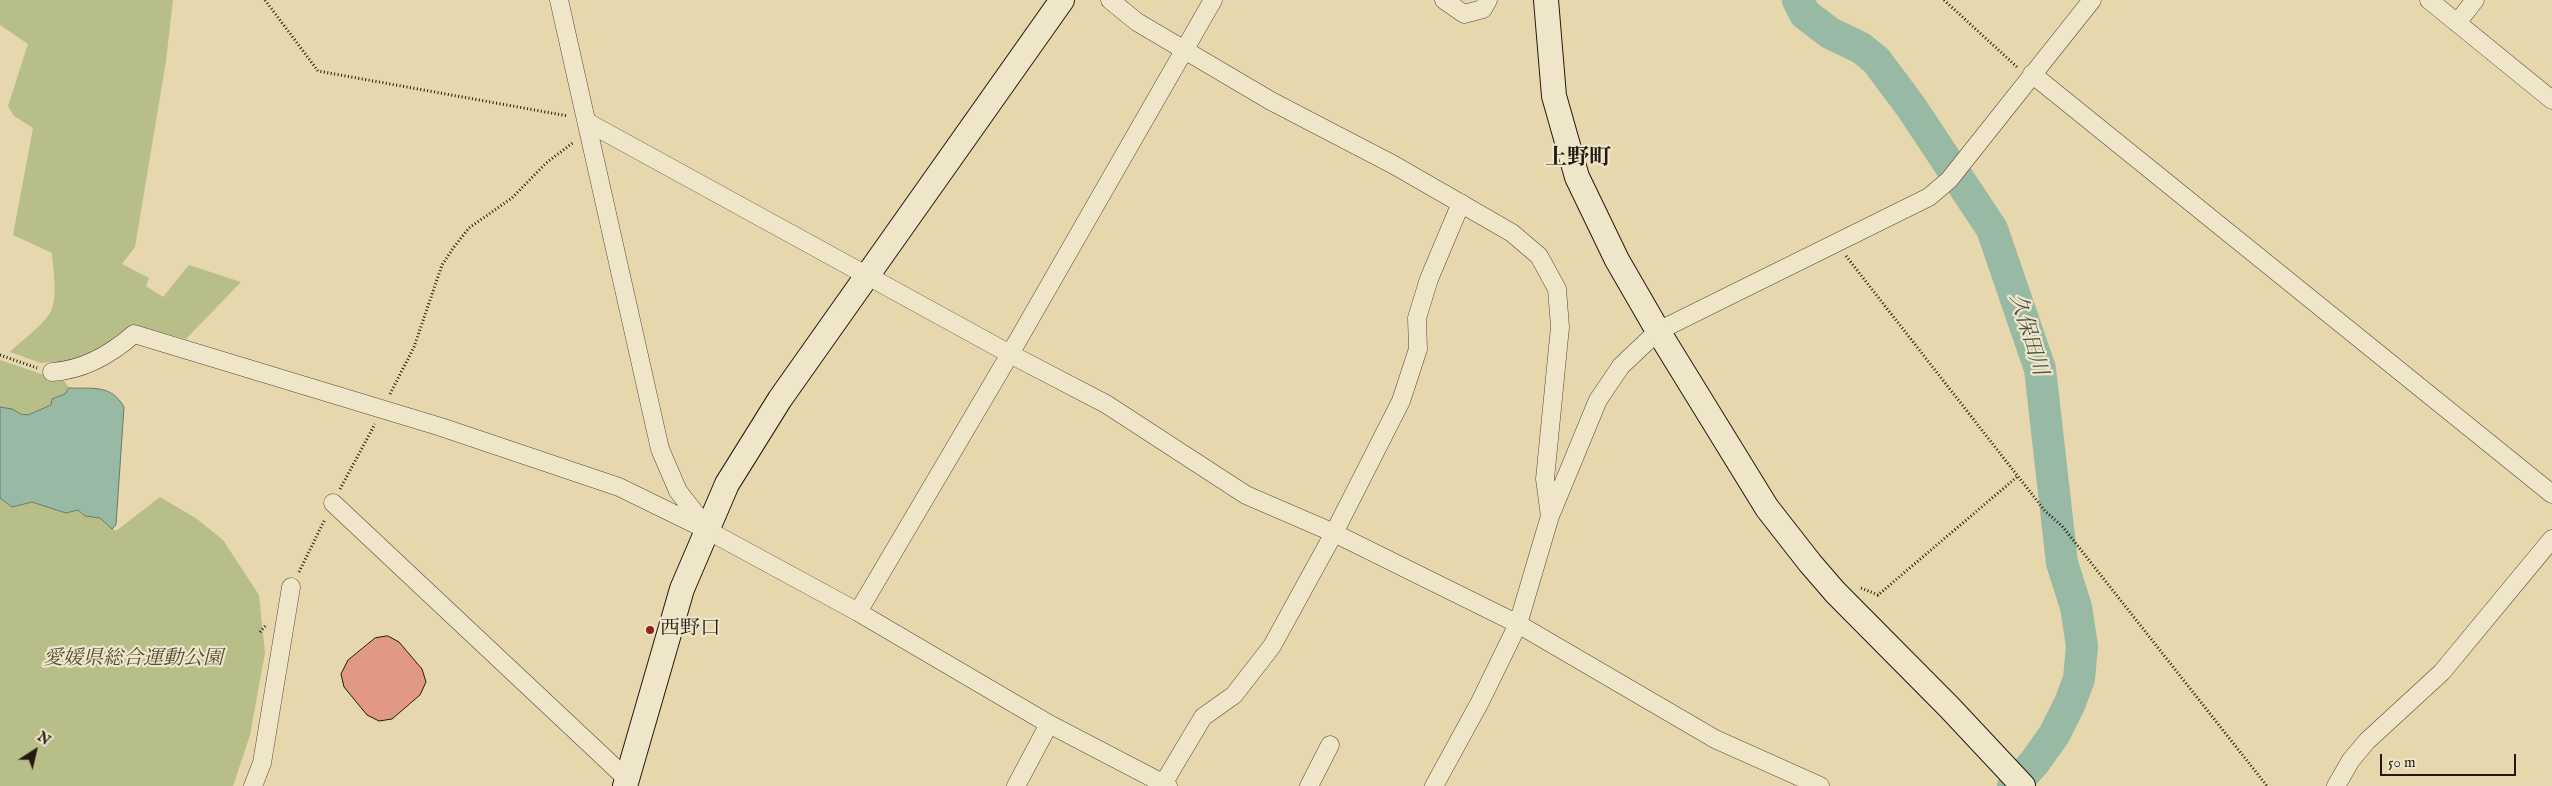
<!DOCTYPE html>
<html>
<head>
<meta charset="utf-8">
<style>
  body { margin:0 }
  #map { position:relative; width:2552px; height:786px; overflow:hidden; background:#e7d7ac; font-family:"IM FELL English",serif }
  canvas { display:block }
  .north { position:absolute; left:10px; top:726px; width:50px; height:50px; -webkit-text-stroke:4px #efe5c9; paint-order:stroke; rotate:35deg; font-size:14px; font-weight:700; line-height:20px; text-align:center; color:#231910 }
  .north::after { content:''; display:block; margin:auto; width:18px; height:22px; background:#231910; clip-path:polygon(50% 0,100% 100%,50% 72%,0 100%) }
  .scale { position:absolute; left:2380px; top:754px; width:136px; height:22px; box-sizing:border-box; border:2px solid #231910; border-top:0; padding-left:6px; font-size:15px; line-height:18px; white-space:nowrap; color:#231910; -webkit-text-stroke:4px #efe5c9; paint-order:stroke }
</style>
</head>
<body>
<div id="map">
<canvas width="2552" height="786"></canvas>
<div class="north">N</div>
<div class="scale">50 m</div>
</div>
<script>
const g = document.querySelector('canvas').getContext('2d');
g.lineJoin = 'round';
function fill(path, color) {
  g.fillStyle = color;
  g.fill(path, 'evenodd');
}
function strokePath(path, color, width, dash) {
  g.strokeStyle = color;
  g.lineWidth = width;
  g.lineCap = dash ? 'butt' : 'round';
  g.setLineDash(dash || []);
  g.stroke(path);
}
function write(font, color, halo, rows, align = 'center') {
  g.font = font + ' "IM FELL English","Noto Serif JP",serif';
  g.lineWidth = 4.5;
  g.setLineDash([]);
  g.textBaseline = 'middle';
  g.strokeStyle = halo;
  g.fillStyle = color;
  for (const [text, x, y, turn = 0] of rows) {
    g.save();
    g.translate(x, y);
    g.rotate((+turn || 0) * Math.PI / 180);
    g.textAlign = isNaN(turn) ? turn : align;
    if (halo) g.strokeText(text, 0, 0);
    g.fillText(text, 0, 0);
    g.restore();
  }
}
const green = new Path2D(`
  M0,0H173L166,61L135,247L122,264L149,278L146,286L163,297L189,265L241,282L186,339L136,326L101,352L57,368L52,362L41,363L10,352C21,341 45,324 51,311C58,296 53,270 52,253L13,235L33,128L14,116L8,106L28,44L0,25Z
  M0,360L50,377C60,376 64,379 69,388L65,394L52,399L51,405C44,409 36,410 28,415L0,407Z
  M160,497L197,519L223,540L259,595L265,653L250,735L233,786H0V498L12,507L32,502L66,513L78,510L85,516L100,518L116,531Z`);
const water = new Path2D(`
  M69,388C93,389 111,384 124,407L116,525L112,529L100,518L85,516L78,510L66,513L32,502L12,507L0,498V407L12,409L21,414L28,415L51,405L52,399L65,394Z`);
const river = new Path2D(`
  M1798,0L1805,14L1830,33L1861,48L1876,60L1911,107L1992,229L2040,369L2062,563L2076,607L2082,646L2079,679L2070,703L2054,735L2034,763L2013,786`);
const building = new Path2D(`
  M388,636L399,642L422,669L426,682L420,695L392,719L379,721L367,715L344,687L341,674L348,660L375,638Z`);
const path = new Path2D(`
  M265,0L318,71L568,116
  M1944,0L2017,67
  M1846,256L2045,511L2062,526L2267,786
  M0,355L37,368
  M390,394L414,347L442,265L454,247L469,228L512,198L546,163L574,142
  M340,489L375,424
  M299,572L325,519
  M1861,588L1878,595L2018,476
  M260,632L267,624`);
const street = new Path2D(`
  M559,0L660,449L678,491L706,527
  M1110,0L1137,22L1271,101L1394,165L1512,233L1539,256L1557,289L1560,327L1545,479L1550,516
  M1444,0L1464,14L1483,9L1488,0
  M2429,0L2552,100
  M2457,23L2475,0
  M2032,74L2552,494
  M587,122L1010,354L1106,404L1246,495L1334,533L1518,624L1715,739L1820,786
  M52,372C84,370 110,355 134,334L441,427L619,487L707,530L858,612L1049,724L1168,786
  M333,503L627,779
  M858,612L1010,354L1213,0
  M1163,784L1203,717L1234,695L1272,646L1334,533L1401,401L1418,349L1417,318L1429,279L1461,203
  M253,786L262,763L291,587
  M1016,786L1049,724
  M1309,786L1330,745
  M1434,786L1480,702L1518,624L1550,516L1598,400L1621,366L1658,331L1929,197L1949,180L2092,0
  M2336,786L2351,760L2367,741L2442,672L2552,539`);
const secondary = new Path2D(`
  M1546,0L1554,96L1577,177L1617,260L1658,331L1767,508L1810,563L1835,592L1950,708L2023,786
  M625,786L682,589L727,484L780,399L1062,0`);
const markers = [
  [650,630,5,"#8f2418"]
];
const poiNames = [
  ["西野口",660,630]
];
const parkNames = [
  ["愛媛県総合運動公園",133,660]
];
const waterNames = [
  ["久保田川",2027,335,73]
];
const quarterNames = [
  ["上野町",1578,159]
];
fill(green, '#b7be88');
fill(water, '#98baa4');
strokePath(water, '#697a69', 1);
strokePath(river, '#98baa4', 32);
fill(building, '#e19984');
strokePath(building, '#231910', 1);
strokePath(street, '#544837', 19);
strokePath(secondary, '#231910', 26);
strokePath(path, '#231910', 3, [1, 2.5]);
strokePath(street, '#efe5c9', 18);
strokePath(secondary, '#efe5c9', 24);
for (const [x, y, r, color] of markers) {
  const dot = new Path2D();
  dot.arc(x, y, r, 0, 2 * Math.PI);
  g.fillStyle = color;
  g.fill(dot);
  strokePath(dot, '#efe5c9', 2);
}
write('20px', '#231910', '#efe5c9', poiNames, 'left');
write('italic 20px', '#4f4b34', '#efe5c9', parkNames);
write('italic 21px', '#4c5144', '#efe5c9', waterNames);
write('bold 22px', '#231910', '#efe5c9', quarterNames);
</script>
</body>
</html>
